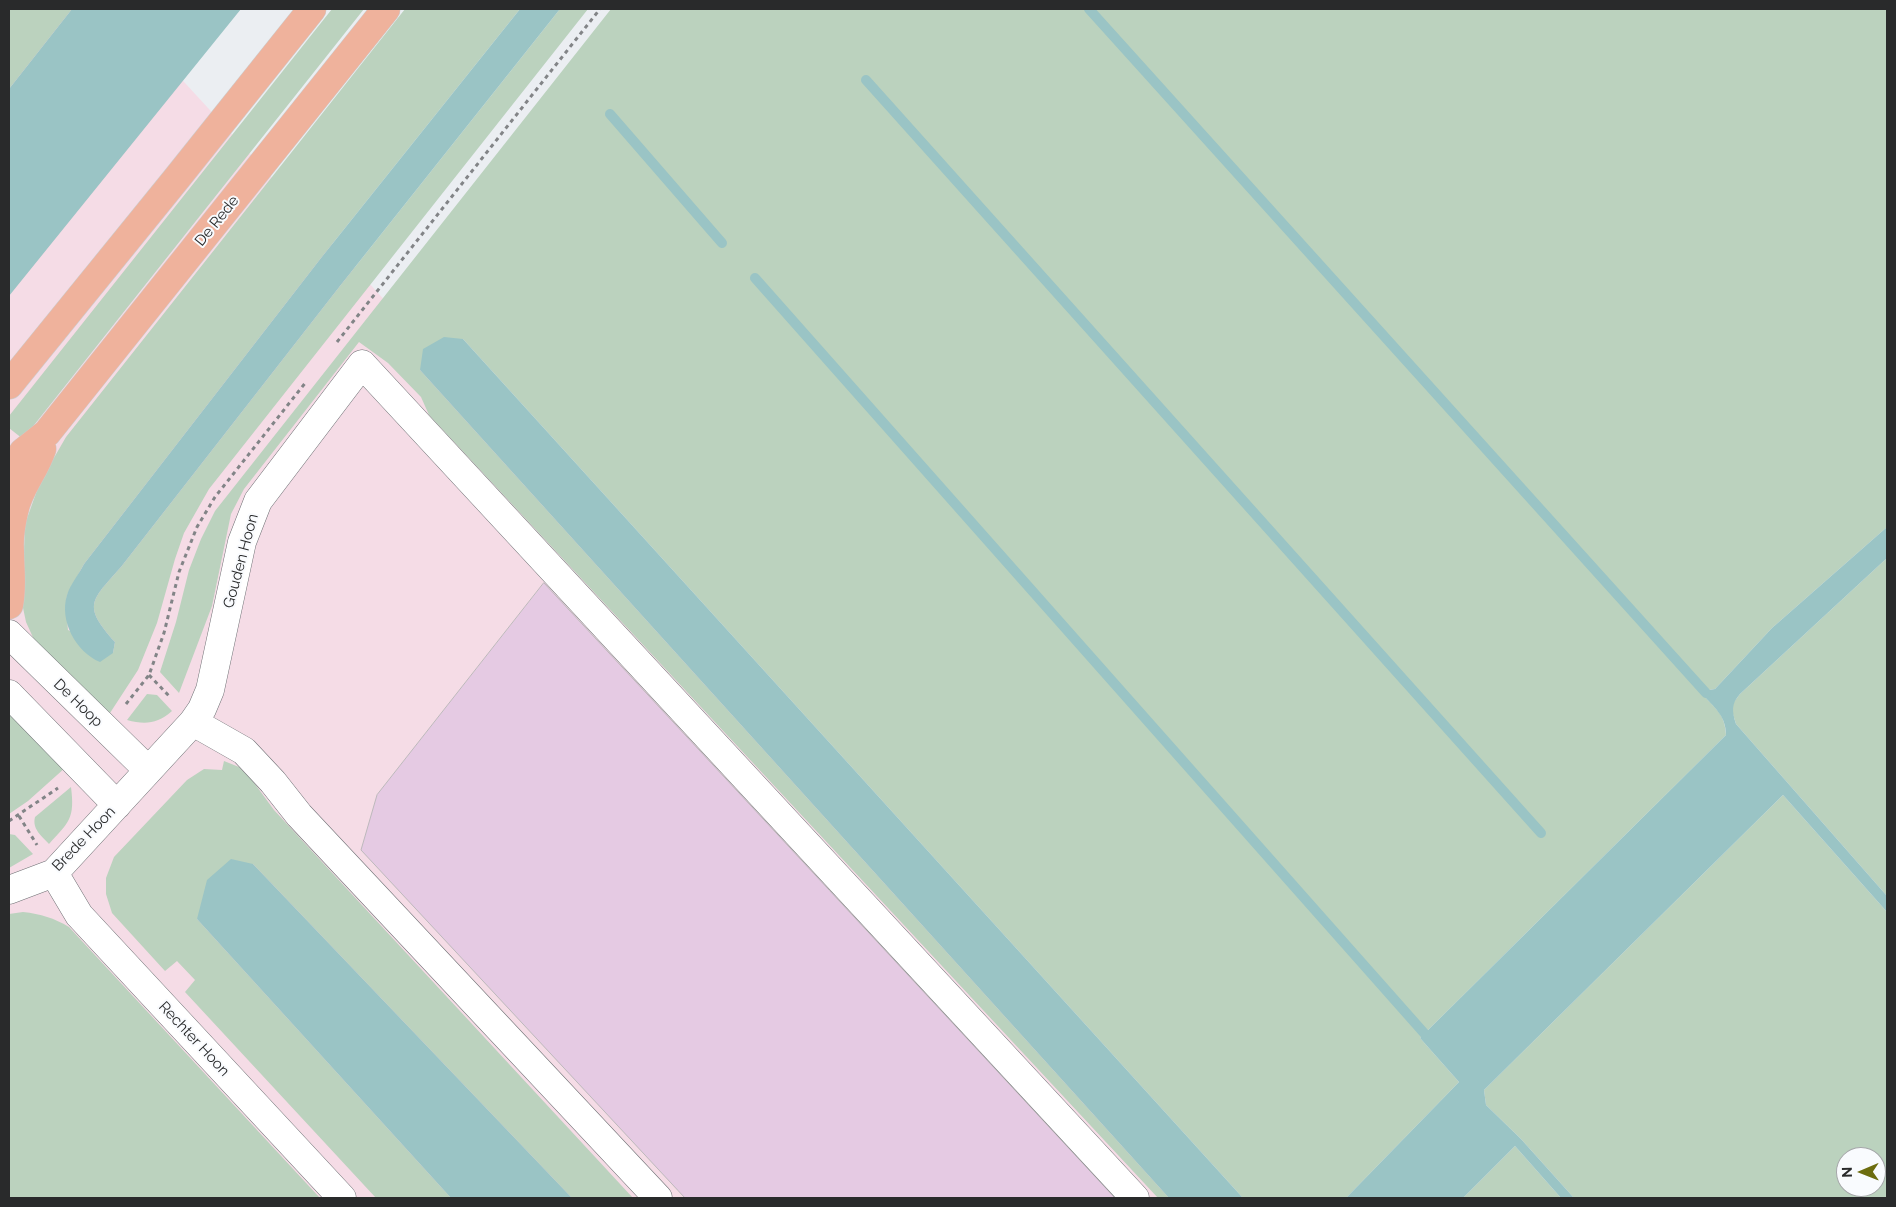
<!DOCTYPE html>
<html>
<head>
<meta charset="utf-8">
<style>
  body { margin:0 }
  #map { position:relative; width:1896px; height:1207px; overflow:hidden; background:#ebeef2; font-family:Raleway,sans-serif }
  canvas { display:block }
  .frame { position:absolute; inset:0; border:10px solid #292a2b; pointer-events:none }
  .north { position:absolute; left:1836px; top:1147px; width:50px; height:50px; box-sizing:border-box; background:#f9fbfe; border:1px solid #a6a7aa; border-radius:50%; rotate:269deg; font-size:14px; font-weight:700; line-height:20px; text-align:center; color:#292a2b }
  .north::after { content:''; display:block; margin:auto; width:18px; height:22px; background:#6d6d0f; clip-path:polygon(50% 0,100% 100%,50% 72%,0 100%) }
</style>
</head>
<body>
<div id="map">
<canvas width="1896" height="1207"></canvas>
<div class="frame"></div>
<div class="north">N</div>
</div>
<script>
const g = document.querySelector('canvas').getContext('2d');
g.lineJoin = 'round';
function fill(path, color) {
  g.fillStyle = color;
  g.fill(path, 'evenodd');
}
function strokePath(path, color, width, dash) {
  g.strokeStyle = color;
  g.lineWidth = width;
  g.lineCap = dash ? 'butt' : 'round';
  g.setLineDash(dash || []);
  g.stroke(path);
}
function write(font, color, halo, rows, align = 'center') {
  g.font = font + ' Raleway,sans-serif';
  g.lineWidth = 4;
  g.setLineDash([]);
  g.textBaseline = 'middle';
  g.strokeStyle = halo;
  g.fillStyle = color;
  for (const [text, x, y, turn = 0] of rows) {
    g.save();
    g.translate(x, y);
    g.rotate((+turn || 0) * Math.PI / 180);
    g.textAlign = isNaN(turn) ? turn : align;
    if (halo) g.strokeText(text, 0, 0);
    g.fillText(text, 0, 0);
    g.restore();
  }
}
const commercial = new Path2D(`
  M9,9H117L1210,1198H9Z`);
const green = new Path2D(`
  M9,9H72L9,89Z
  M332,9H364L23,439L9,428V416Z
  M405,9H520L321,258L84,564L67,595L66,609L68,630L113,653L115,642C82,605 91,601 121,567L340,286L560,9H588L209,489L184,533L175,559L157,623L138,670L110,713L92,701L36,644L26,622L22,603L25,524L40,482L66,437Z
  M611,9H1887V527L1772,628L1715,689L1709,690L1704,696C1717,710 1725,715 1726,735L1420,1038L1459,1082L1346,1198H1243L463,339L420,370L1169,1198H1158L429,415L421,397L388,363L359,342L244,489L231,514L212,606L179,693L160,672L176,622L189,570L201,539L215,511Z
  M1887,558V896L1736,724L1733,714V703L1740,694Z
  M147,694L157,695L172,711C157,724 145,725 127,720Z
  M9,706L66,767L28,801L9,814Z
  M224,761L239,767L252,780L274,810L633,1198H572L253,864L197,919L451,1198H376L185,992L195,980L177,961L165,971L112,913L106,894V878L114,857L187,780L204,769L222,770Z
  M71,787C75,819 69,822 49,844C41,835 32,829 35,817Z
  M1783,795L1887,912V1198H1574L1521,1139L1486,1105L1484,1090ZM1846,1157H1876V1187H1846Z
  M9,834L15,835L33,854L9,868Z
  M23,912C41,914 54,918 69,927L320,1198H9V914Z
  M1515,1146L1561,1198H1463Z`);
const water = new Path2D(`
  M72,9H241L9,296V89Z
  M520,9H560L340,286L121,567C91,601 82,605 115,642L113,653L100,662C76,652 59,621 67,595C70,585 79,574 84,564L321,258Z
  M444,337L463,339L1243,1198H1169L420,370L423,349Z
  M1887,527V558L1740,694C1731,704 1732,711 1736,724L1887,896V912L1783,795L1484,1090L1486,1105L1521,1139L1574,1198H1561L1515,1146L1463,1198H1346L1459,1082L1420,1038L1726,735C1726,717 1716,709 1704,696L1709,690L1715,689L1772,628Z
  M231,859L253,864L572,1198H451L197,919L207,880Z`);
const stream = new Path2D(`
  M1089,9L1706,693
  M866,80L1541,833
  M610,114L722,243
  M755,278L1424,1033`);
const building = new Path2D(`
  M544,583L1115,1198H685L361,850L377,795Z`);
const path = new Path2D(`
  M337,342L600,9
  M149,675L171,698
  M126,704L149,675L164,633L179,572L197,527L215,497L306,382
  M19,816L37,845
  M9,821L58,788`);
const minor = new Path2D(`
  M9,634L148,770
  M9,694L117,805
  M193,722L244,751L273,782L299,815L658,1198
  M54,873L79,915L342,1198
  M9,890L54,873L193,722L202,709L210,690L242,542L258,501L362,364L1135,1198`);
const major = new Path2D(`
  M9,385L177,178L312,9
  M9,473L23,452L47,433L386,9
  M9,605C13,587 10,569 10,551C9,538 11,525 14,512C18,489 35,471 42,449`);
const streetNames = [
  ["De Rede",217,221,-51],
  ["Gouden Hoon",241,561,-75],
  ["De Hoop",78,703,44],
  ["Brede Hoon",84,839,-46],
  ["Rechter Hoon",194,1039,47]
];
fill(commercial, '#f5dce6');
fill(green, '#bbd2be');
fill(water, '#9ac4c5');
strokePath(stream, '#9ac4c5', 10);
fill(building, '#e5cae3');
strokePath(building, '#bdb9bc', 1);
strokePath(minor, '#6e7074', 29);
strokePath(major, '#ccc', 29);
strokePath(path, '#828487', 3, [4, 4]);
strokePath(minor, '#fff', 28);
strokePath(major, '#efb29c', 28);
write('15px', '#292a2b', '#f9fbfe', streetNames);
</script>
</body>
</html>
